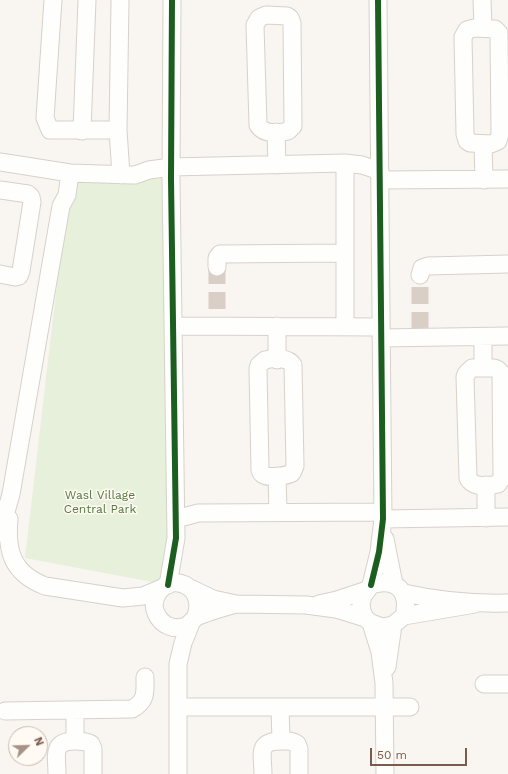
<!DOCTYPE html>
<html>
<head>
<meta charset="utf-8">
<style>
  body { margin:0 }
  #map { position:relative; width:508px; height:774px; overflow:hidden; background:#f9f5f0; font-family:"Work Sans",sans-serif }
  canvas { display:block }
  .north { position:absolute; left:8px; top:726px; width:40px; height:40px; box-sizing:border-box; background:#fffaf3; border:1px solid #cabbb1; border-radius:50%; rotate:67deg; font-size:11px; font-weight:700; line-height:16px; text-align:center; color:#7a5c4d }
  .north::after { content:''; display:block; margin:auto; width:14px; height:18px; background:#a69286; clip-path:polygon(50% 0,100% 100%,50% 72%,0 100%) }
  .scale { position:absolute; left:370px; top:748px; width:97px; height:18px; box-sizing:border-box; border:2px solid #7a5c4d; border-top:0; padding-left:5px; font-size:12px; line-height:14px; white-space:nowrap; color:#7a5c4d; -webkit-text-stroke:3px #fffaf3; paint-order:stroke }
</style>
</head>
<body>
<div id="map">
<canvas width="508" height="774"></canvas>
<div class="north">N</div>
<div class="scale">50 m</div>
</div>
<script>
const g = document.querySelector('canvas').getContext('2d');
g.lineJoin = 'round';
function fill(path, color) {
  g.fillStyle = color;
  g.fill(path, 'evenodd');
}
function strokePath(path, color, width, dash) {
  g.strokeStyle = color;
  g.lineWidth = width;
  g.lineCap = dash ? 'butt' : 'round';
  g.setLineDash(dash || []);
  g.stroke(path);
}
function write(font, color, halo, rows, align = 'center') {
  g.font = font + ' "Work Sans",sans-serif';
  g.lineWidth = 3;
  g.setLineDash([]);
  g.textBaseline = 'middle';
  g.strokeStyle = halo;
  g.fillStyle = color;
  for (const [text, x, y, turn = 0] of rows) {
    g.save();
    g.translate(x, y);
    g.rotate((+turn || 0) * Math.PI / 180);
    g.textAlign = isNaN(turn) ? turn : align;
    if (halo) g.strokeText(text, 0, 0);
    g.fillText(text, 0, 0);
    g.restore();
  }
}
const green = new Path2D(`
  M70,173L171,179L168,585L25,558Z`);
const minorTunnel = new Path2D(`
  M217,267V320
  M420,329V275`);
const minor = new Path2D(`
  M53,0L45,118L50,130H118
  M120,0L118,130L121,175
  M482,0L483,28
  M266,15L287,16L290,18L292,23L293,126L288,131C279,133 264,135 258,125L255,25L259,18Z
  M474,28L495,29L499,33V36L500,134L498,141L491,144L470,143L467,141L465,134L463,37L467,30Z
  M82,131L87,0
  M276,132L277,165
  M483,144L484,180
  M0,162L70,173L133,175
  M135,175L149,170L171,167L345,163L362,165L380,171
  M380,180L508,179
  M0,190L28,194L31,197L32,202L21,271L19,276L15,277L0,274
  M217,267V258L220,254L344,253
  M420,275L422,268L428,266L508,264
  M173,326L381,327
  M277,326V360
  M345,327V163
  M483,337V368
  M381,338L508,336
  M265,360C273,358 288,357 293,365L295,466L292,473C287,476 269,478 264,475C261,474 261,472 260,470L258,369L259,365Z
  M472,368H494L497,369L501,373L502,478L498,484C489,486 473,488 468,478L465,377L466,374Z
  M277,476L278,512
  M486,485V518
  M9,519C6,551 12,573 45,586L123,598L143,596L162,588
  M176,519L198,513L383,512
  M383,519L508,517
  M0,533L11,494L61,206L67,195L70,173
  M385,539L394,584
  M168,585L176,538L171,179L172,0
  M371,585L379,552L383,519L378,0
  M192,589L213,599L236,604L306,605L336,609L365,618
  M404,593C440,601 471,604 508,603
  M319,604L337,600L367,590
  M404,616C410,591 396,577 371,585L363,596L361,604L362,611L365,618L371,623L382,627L393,625L404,616L475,604
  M195,618C208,589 173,570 158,593C154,599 153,607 156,613C161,625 174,631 186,626C190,624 192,621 195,618C198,616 201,615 204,614C214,610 225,607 236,604
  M371,623L380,652L384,683L385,774
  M387,667L393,625
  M484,684H508
  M178,707H410
  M280,707L281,741
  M75,710V741
  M5,711L132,709C147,701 145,692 145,677
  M57,774C57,756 51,741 75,741C81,741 86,741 91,744L93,749V774
  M178,774V664L183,643L191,623
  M263,774C263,755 256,741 281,741C287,741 292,740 297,744L299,749V774`);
const cycleway = new Path2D(`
  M168,585L176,538L171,179L172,0
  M371,585L379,552L383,519L378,0`);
const parkNames = [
  ["Wasl Village",100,495],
  ["Central Park",100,509]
];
fill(green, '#e7f0db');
strokePath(minorTunnel, '#d9cfc7', 17, [17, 8]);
strokePath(minor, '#d7d1cb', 19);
strokePath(minor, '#fefefd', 17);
strokePath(cycleway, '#1b5e20', 6);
write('12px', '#537a41', '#fffaf3', parkNames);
</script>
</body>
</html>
